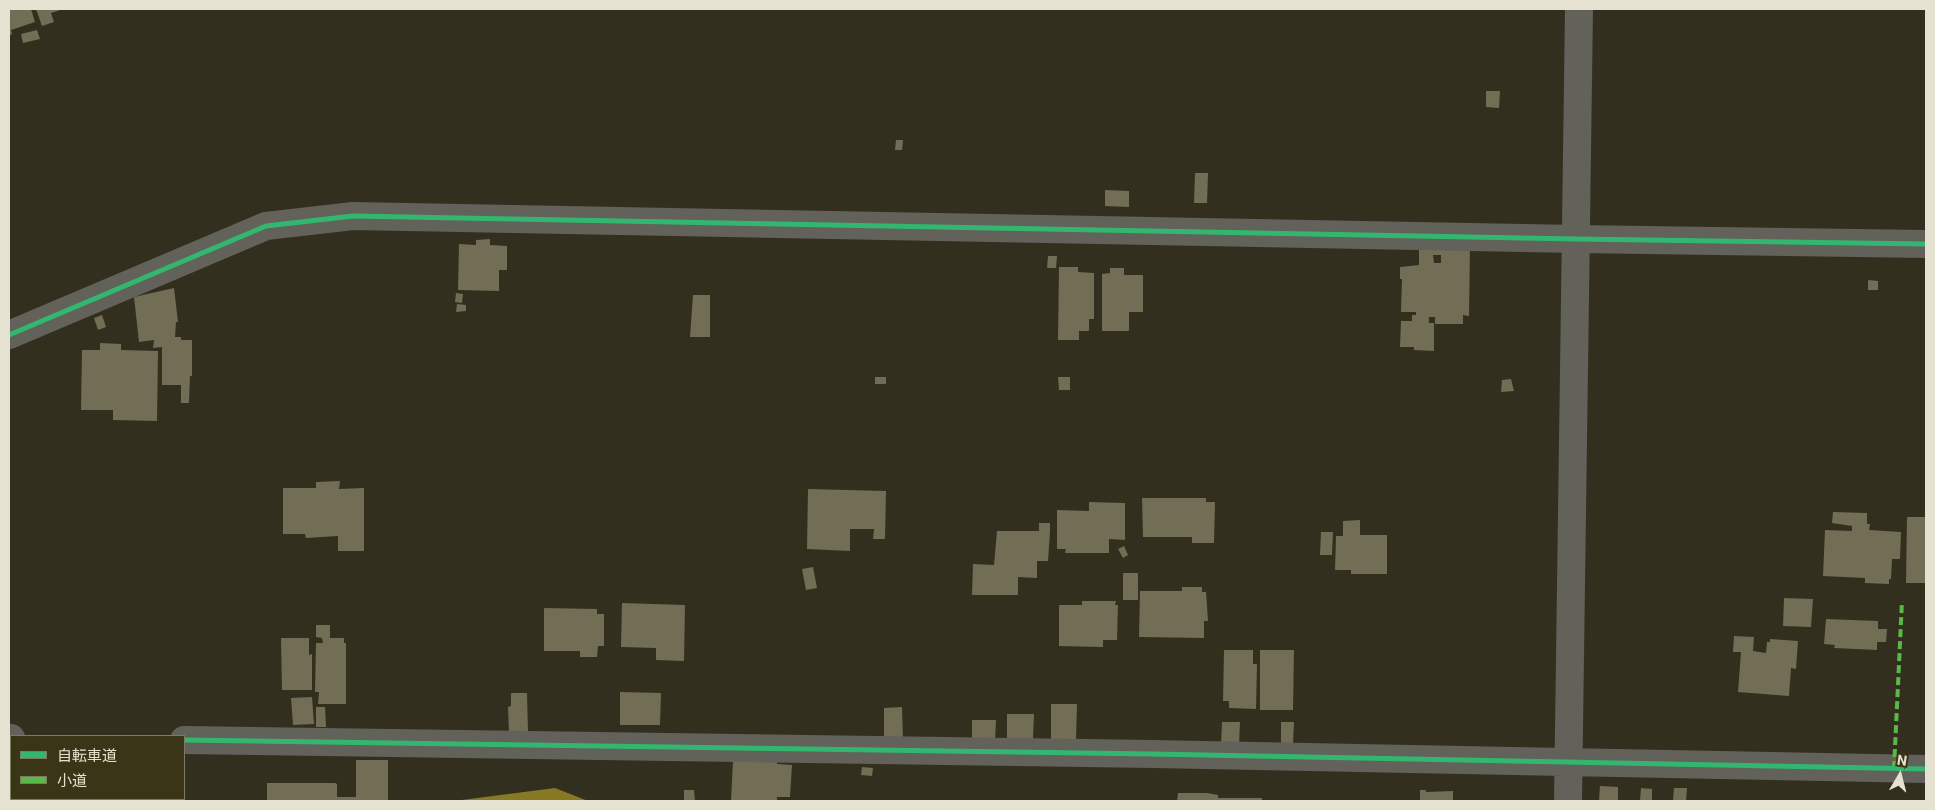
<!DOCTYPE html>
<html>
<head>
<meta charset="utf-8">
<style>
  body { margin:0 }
  #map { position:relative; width:1935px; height:810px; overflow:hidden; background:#322f1f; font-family:Roboto,"Noto Sans JP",sans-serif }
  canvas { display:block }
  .frame { position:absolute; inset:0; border:10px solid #e5e2d1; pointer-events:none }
  .legend { position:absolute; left:10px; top:735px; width:175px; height:65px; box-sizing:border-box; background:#3a3517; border:1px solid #7e7a61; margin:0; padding:6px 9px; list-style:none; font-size:15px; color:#e5e2d1 }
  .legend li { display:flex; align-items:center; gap:10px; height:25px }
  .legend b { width:25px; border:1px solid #7e7a61 }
  .north { position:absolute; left:1875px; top:750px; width:50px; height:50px; -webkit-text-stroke:4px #3a3517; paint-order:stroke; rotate:8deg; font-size:14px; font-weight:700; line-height:20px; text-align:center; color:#e5e2d1 }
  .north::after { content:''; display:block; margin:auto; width:18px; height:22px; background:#e5e2d1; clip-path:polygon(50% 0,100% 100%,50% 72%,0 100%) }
</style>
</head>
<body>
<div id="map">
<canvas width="1935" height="810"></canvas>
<div class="frame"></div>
<ul class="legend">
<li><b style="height:6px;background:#33b770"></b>自転車道</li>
<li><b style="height:6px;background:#58b947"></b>小道</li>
</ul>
<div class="north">N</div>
</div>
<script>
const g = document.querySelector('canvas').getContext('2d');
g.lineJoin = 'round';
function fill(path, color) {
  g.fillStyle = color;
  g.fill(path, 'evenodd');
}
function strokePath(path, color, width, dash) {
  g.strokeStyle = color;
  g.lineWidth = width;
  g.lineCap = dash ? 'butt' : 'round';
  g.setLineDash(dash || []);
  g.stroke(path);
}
const water = new Path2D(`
  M555,788L588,801H454Z`);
const building = new Path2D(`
  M9,9H31L35,22L11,30L12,34L9,36Z
  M36,9H63L51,13L54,22L42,26Z
  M37,30L40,39L23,43L21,34Z
  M1486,91H1500L1499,108L1486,107Z
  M896,140H903L902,150H895Z
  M1195,173H1208L1207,203H1194Z
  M1105,190L1129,191V207L1105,206Z
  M490,239V245L507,246V270H499V291L458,290L459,244L476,245V240Z
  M1419,247H1470L1469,316L1463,315V324H1435V317H1429V323H1434V351L1414,350V347H1400L1401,321H1412V315H1416V312H1401L1402,279H1400V267L1419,265ZM1433,255H1441V263H1434Z
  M1048,256H1057L1056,268H1047Z
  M1059,267H1078V272L1094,273V319H1089V331H1079V340H1058Z
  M1110,268H1124V275H1143V312H1129V331H1102V274L1110,273Z
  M1868,280L1878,281V290H1868Z
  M174,288L178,322H176L175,337H181V340H192V376H190L189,403H181V385H162V347L153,348L154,340L139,342L134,297Z
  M456,293L463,294L462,303L455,302Z
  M693,295H710V337H690Z
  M457,304L466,305V311L456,312Z
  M102,315L106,327L98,330L94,318Z
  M100,343L121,344V350L158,351L157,421L113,420V410H81L82,350H100Z
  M875,377H886V384H875Z
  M1058,377H1070V390H1059Z
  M1511,379L1514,391L1501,392L1502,380Z
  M340,481L339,489L364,488V551H338V536L306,538L305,534H283V488H316V482Z
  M808,489L886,491L885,539H873L874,529H850V551L807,549Z
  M1142,498H1206V502H1215L1214,543H1192V537H1143Z
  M1089,502L1125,503V540L1109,539V553H1065L1066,549H1057V510L1089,511Z
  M1833,512L1867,513V524H1870L1869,530L1901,532L1900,559H1892L1891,579H1889V584L1865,583V578L1823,576L1825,530L1852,531V526L1832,523Z
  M1907,517H1926V583H1906Z
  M1360,520V535H1387V574H1351V570H1335L1336,536H1343V521Z
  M1039,523H1050V532L1048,561H1037V578L1018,577V595H972L973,564L994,565L997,531H1039Z
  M1321,532H1333L1332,555H1320Z
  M1124,546L1128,555L1123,558L1118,549Z
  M813,567L817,588L806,590L802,569Z
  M1123,573H1138V600H1123Z
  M1182,587H1202V592H1206L1208,621H1204V638L1139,637L1140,591H1182Z
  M1784,598L1813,599L1811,627L1783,626Z
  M1082,601H1116L1115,605H1118L1117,640H1103V647L1059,646V605H1082Z
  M622,603L685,605L684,661L656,660V648L621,647Z
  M544,608L597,609V614H604V646H598L597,657H580V651H544Z
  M1826,619L1878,621V629H1887L1886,642H1877V650L1834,648L1835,645L1824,644Z
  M316,625H330V638H344V643H346V704H318L319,692H315L316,643H323L322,638L316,637Z
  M1734,636L1754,637L1753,651L1766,653L1767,642H1770V639L1798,641L1796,669L1791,668L1789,696L1738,692L1741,652H1733Z
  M281,638H309V655L312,654V690H282Z
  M1224,650H1253V664H1257L1256,709L1229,708V701H1223Z
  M1260,650H1294L1293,710H1260Z
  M620,692L661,693L660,725H620Z
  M511,693H527L528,732L509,733L508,707L511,706Z
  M312,697L314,724L293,725L291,698Z
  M1051,704H1077L1076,741H1051Z
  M316,707H325L326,727H316Z
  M902,707L903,741H884V708Z
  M1007,714H1034L1033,739H1007Z
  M972,720H996L995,742H972Z
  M1222,722H1240L1239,746L1221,745Z
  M1281,722H1294L1293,745H1281Z
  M751,759L777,761V764L792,765L790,797H777V801H731L733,761L751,762Z
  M356,760H388V800H384L383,801H267V783H335L337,784V797H356Z
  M862,767L873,768L872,776L861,775Z
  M9,773H11V799H79V801H9Z
  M1600,786L1618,787V801H1599Z
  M1641,788L1652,789V801H1640Z
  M1674,788H1687L1686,801H1673Z
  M684,790H694L695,801H684Z
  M1420,790H1426V792L1453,791V801H1420Z
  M1178,793H1207L1218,795V798H1262V801H1177Z`);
const street = new Path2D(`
  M9,335L266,226L353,216L1576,239L1926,244
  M9,738H11
  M184,740L1153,754L1926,769
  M1568,801L1579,9`);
const quiet = new Path2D(`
  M1894,769L1902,601`);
const cycleway = new Path2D(`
  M9,335L266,226L353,216L1576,239L1926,244
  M184,740L1153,754L1926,769`);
fill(water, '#877923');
fill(building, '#726d55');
strokePath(street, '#62615a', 28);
strokePath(quiet, '#58b947', 4, [8, 4]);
strokePath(cycleway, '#33b770', 5);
</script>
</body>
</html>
